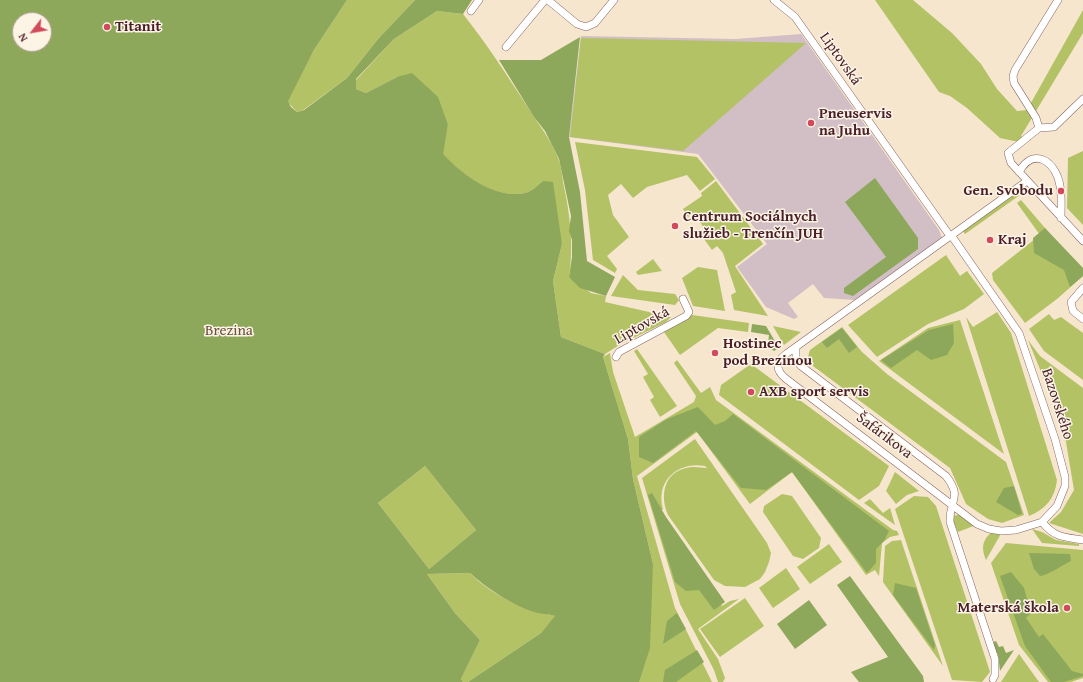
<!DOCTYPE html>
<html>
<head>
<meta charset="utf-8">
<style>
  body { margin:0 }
  #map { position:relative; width:1083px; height:682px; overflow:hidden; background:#f7e6ce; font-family:"Gentium Book Plus",serif }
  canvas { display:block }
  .north { position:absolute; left:12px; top:12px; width:40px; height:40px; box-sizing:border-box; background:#fcf5e5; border:1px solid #b59f9b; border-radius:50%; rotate:239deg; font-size:11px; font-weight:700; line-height:16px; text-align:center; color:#4a1f2b }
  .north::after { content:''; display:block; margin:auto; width:14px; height:18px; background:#d1495b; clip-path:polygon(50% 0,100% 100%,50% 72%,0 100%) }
</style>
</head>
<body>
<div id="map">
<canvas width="1083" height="682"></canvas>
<div class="north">N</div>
</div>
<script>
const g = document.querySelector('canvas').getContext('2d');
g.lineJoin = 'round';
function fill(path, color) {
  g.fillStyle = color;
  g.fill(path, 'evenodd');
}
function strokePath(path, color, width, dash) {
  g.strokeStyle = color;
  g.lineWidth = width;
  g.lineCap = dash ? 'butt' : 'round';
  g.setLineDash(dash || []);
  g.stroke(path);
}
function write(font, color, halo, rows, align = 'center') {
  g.font = font + ' "Gentium Book Plus",serif';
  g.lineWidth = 3;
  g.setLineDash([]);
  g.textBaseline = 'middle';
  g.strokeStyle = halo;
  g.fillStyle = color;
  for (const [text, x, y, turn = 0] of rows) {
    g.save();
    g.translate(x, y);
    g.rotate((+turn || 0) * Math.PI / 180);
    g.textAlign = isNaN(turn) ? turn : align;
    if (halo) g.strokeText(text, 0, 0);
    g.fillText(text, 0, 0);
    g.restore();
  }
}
const industrial = new Path2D(`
  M801,34L939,230L942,238L855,300L824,298L813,284L788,303L798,317L794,319L766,307L737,267L767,244L698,154L569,137L581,36L736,39Z`);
const green = new Path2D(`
  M347,0H415L378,39L347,78L303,110L297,112L287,101L314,50Z
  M875,0H913L952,33L981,64L997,89L1017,111L1027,110L1083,10V33L1021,136L1024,139L1023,143L1000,138L967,108L950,96L939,92Z
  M437,11L463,14C487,44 508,77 529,109C539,125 551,140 558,158C561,165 562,174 563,182C570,214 574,245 569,277L591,293L606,296L605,302L671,317L666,322L621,344L605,354L561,337L553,281L562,244L543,181C538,185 531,192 525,193C493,199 463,175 442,154L448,125L397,77L366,93L356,89V80L394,39Z
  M581,38L806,43L683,151L570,137Z
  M575,142L697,157L715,179L700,191L687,175L647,187L633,198L621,184L608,195L613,215L629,237L607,256L617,269L615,273L593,260L585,190Z
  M1083,151V225L1067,208L1068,158Z
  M716,181L763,244L735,266L768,316L734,310L731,295L736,292L723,253L717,246L712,250L701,235L706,231L694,213L688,217L683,209L702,196L701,193Z
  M1016,193L1020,195L965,234L962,230Z
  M1021,200L1057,242L1083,276L1057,299L1025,323L993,280L992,273L1040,235L1017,203Z
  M946,255L960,276L967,271L984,294L964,309L928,324L877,357L848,325Z
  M653,259L662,271L638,275L636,272Z
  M698,267L717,270L725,311L693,306L682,278Z
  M623,275L638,290L675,294L679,300L675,305L611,296Z
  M997,312L1011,333L1057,480C1055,498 1046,509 1029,516L966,317L973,327Z
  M1049,314L1054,320L1061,317L1083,333V380L1044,351L1029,329Z
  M692,315L749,323L748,332L718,328L680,355L664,332Z
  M960,320L1004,454L879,361L928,328Z
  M773,326L801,332L784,345Z
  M842,327L862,352L887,374L1006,462L1024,515L1002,523L988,519L966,504L950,468L813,366C809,361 807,357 810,350Z
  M1028,340L1040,356L1083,388V534L1049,523L1061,512L1074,490L1066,442L1055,406Z
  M637,349L677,406L660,417L650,400L654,397L643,377L648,374L634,351Z
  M610,353L613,372L635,437L694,402L696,396L674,363L677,360L701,393L710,387L716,400L893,530L897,531L899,535L890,537L882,543L879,576L875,570L866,575L792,472L750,504L697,432L637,476L675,608L712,682H638L653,564L633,479L628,439L603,357Z
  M751,364L889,466L879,486L859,500L719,395L721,385Z
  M695,439L767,543L771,553L769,562L765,572L760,579L745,587L725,586L714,580L668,515C660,497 663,473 686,468C693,466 701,468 707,468L705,466C678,461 655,481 663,509L659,513L722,606L730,601L739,599L698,629L718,659L725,678L723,682H718L714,670L680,604L642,478Z
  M425,466L476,530L429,569L378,503Z
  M895,472L919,491L907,495L896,504L886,491Z
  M782,494L792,496L821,538L819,548L803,559L793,556L763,512L764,506Z
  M914,496L928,497L936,506L990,672L982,682L952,680L895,509Z
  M870,499L883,513L890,508L895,525L864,503Z
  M961,514L976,525L958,532L953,521L954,516Z
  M1032,529L1042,532L1056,540L1079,544V546L1042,543Z
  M992,532H1002L986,560C981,548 982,540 992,532Z
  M901,540L943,666L883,582L885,546L892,541Z
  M1006,543L1083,550V678L1071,682H1048L1019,645L991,563Z
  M829,544L842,562L810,584L797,567Z
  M786,568L800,589L773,608L759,588Z
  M470,573C492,596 525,610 556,616L541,633L468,682H463L461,679L480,640L455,613L427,574Z
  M745,598L764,626L720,657L700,629Z
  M1019,654L1039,682H1001Z`);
const forest = new Path2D(`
  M0,0H347L314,50L288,101L291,107L297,112L304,110L347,78L378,39L415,0H472L463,14L437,11L394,39L356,79V89L366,93L397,77L412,73L438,97L448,125L443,154C463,175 494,199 525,193C531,192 538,185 543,181L553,182L562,244L553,281L561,337L605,354L603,357L628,439L633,479L653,564L650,648L639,682H468L541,633L555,616C549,614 541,614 534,612C512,605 486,588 470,573L427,574L455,613L480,640L461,679L463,682H0ZM20,20H44V44H20ZM425,466L476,530L429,569L378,503Z
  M580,37L569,137L580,192L587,261L615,277L606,296L580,288L569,277L572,257V240L569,231L571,216L559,159L545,131L534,117L499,60H541Z
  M875,178L918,238V249L853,296L844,293V288L886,257L845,202Z
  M1045,228L1083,268V276L1070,287L1064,270L1034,253L1033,238Z
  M752,324L766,326L779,348L774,351C767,346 768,344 769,335L751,332Z
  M953,324L954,343L947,355L931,360L917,350L891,368L881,360L929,330Z
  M842,328L857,347L849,353L839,339L827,348L822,342Z
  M698,407L715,425L725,421L733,414L889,531L884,541L876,549V563L867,573L792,472L766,490L741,488L696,431L653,463L639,457V437L667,419Z
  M1014,486L1022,514L1018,515L996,502L1004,488Z
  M652,493L666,517L725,602L714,610L699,590L686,591L675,582L648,495Z
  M1029,553L1070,554L1071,561C1062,565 1049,575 1040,576L1034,569Z
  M1011,572L1024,588L1031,613L1026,618L1039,637L1043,634L1072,671L1083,674V676L1064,682H1051L1025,646L1000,576Z
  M850,576L923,676L924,682H859L851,672L888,657L837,585Z
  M895,583L916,588L935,645L934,650L893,595Z
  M809,600L827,625L795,649L777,624Z
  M677,613L686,629L663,644L667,621Z
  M996,641L999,647L1003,646L1006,653L1014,650L1000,671L998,654L995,652L991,643Z
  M697,650L704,662L676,682H663L665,670Z`);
const street = new Path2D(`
  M548,0L577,24L586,27L595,23L614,0
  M774,0L795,17L950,236
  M471,11L479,0
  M506,47L545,0
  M1083,99L1054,127L1039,128L1008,153L1011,163L1083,241
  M1039,128L1036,118L1014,83L1013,76L1015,70L1058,0
  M1019,172C1034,145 1057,163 1060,186C1062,196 1061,207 1061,218
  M951,235L1019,333L1055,439L1065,477V486L1057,506L1042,522L1016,530L1001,531L989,529L977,524L785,378C775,369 776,362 786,354L1027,181
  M1083,288L1071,302L1073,311L1083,319
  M796,347V361L801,366L946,476C963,498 949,500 950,522L995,659V675L993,679
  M616,357L619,352L686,316L689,312L683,299
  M1042,522C1055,538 1064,537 1083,540`);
const markers = [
  [107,27,4,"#d1495b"],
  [811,123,4,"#d1495b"],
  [1061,191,4,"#d1495b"],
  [675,226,4,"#d1495b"],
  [990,240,4,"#d1495b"],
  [715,353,4,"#d1495b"],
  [751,392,4,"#d1495b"],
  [1067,608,4,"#d1495b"]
];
const poiNames = [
  ["Titanit",115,27],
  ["Pneuservis",819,114],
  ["na Juhu",819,131],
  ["Gen. Svobodu",1053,191,"right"],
  ["Centrum Sociálnych",683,217],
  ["služieb - Trenčín JUH",683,234],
  ["Kraj",998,240],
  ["Hostinec",723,344],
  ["pod Brezinou",723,361],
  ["AXB sport servis",759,392],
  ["Materská škola",1059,608,"right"]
];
const streetNames = [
  ["Liptovská",840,59,55],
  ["Liptovská",642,326,-30],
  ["Bazovského",1057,404,72],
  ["Šafárikova",884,436,37]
];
const parkNames = [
  ["Brezina",229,331]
];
fill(industrial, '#d2bec5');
fill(green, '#b2c265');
fill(forest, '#8da85a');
strokePath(street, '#876564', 8);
strokePath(street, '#fff', 7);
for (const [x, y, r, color] of markers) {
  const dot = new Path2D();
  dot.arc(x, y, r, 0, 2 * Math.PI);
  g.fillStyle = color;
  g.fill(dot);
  strokePath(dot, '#fcf5e5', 1.5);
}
write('bold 15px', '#4a1f2b', '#fcf5e5', poiNames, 'left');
write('15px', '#4a1f2b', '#fcf5e5', streetNames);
write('15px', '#69503c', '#fcf5e5', parkNames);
</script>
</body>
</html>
